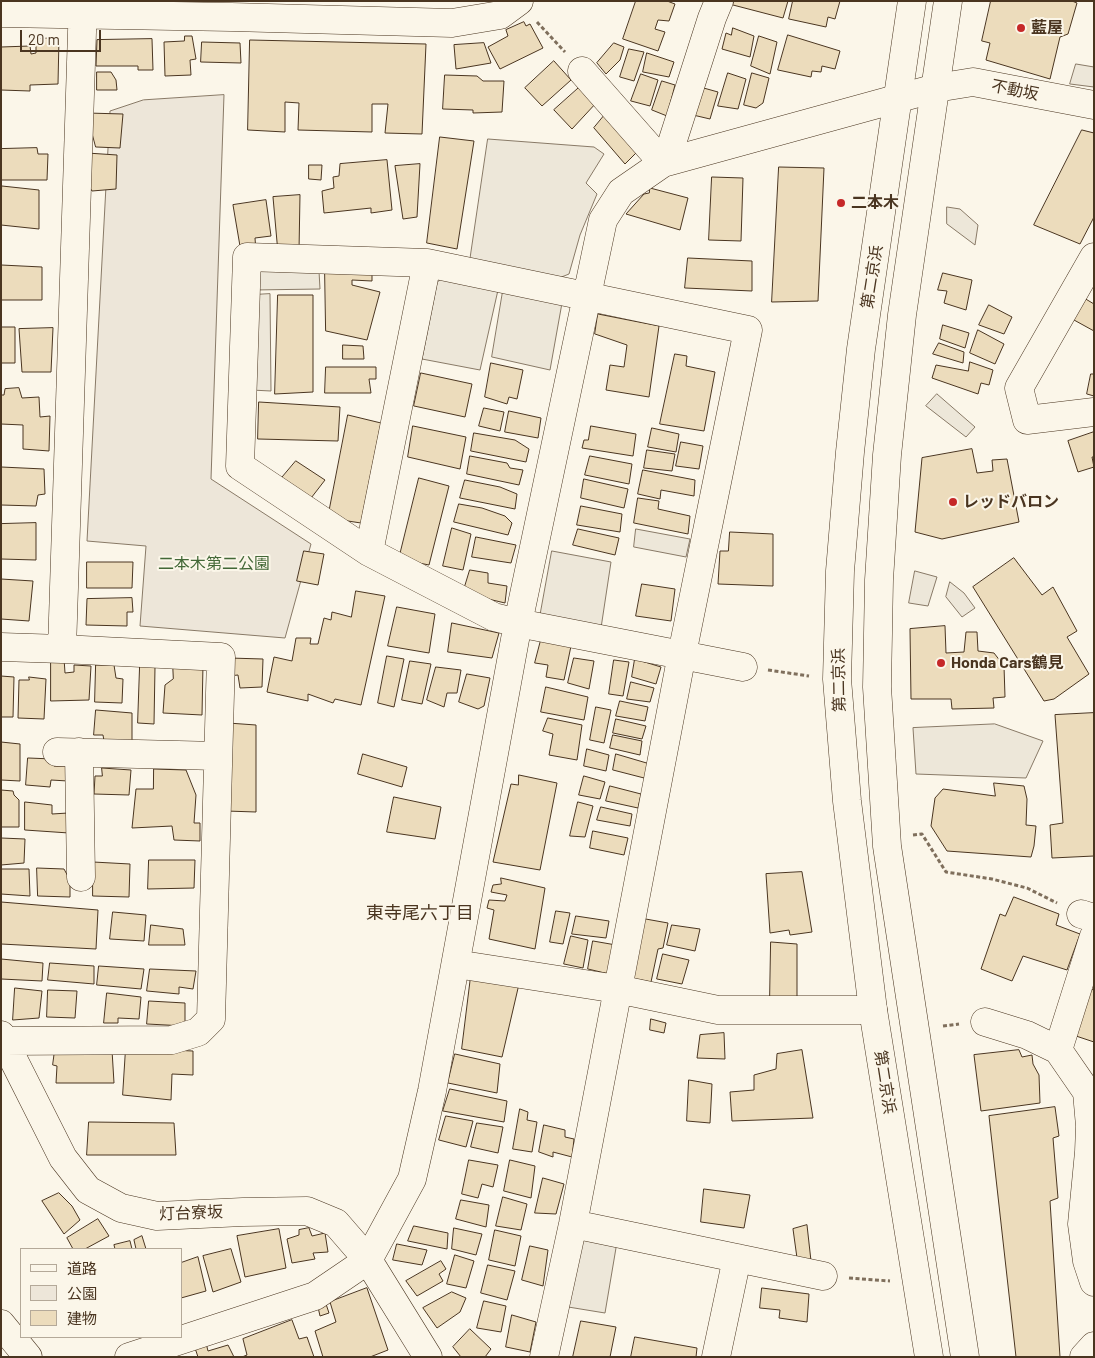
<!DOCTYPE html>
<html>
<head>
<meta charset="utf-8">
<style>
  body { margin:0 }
  #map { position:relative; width:1095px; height:1358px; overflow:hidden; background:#fbf6e9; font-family:Barlow,"Noto Sans JP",sans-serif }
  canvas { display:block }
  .frame { position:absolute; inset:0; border:2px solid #4a3520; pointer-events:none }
  .legend { position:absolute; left:20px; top:1248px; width:162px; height:90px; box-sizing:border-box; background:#fbf6e9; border:1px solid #b4a999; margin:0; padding:6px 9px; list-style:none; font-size:15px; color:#4a3520 }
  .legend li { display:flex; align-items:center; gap:10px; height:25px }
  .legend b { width:25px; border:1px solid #b4a999 }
  .scale { position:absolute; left:20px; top:30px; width:81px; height:22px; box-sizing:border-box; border:2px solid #4a3520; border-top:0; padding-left:6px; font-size:15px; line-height:18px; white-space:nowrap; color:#4a3520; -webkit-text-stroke:4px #fbf6e9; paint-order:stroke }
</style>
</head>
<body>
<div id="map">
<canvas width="1095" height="1358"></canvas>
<div class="frame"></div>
<ul class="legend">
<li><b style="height:6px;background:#fbf6e9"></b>道路</li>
<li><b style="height:14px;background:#ede6d9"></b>公園</li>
<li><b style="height:14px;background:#ecdcbc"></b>建物</li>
</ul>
<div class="scale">20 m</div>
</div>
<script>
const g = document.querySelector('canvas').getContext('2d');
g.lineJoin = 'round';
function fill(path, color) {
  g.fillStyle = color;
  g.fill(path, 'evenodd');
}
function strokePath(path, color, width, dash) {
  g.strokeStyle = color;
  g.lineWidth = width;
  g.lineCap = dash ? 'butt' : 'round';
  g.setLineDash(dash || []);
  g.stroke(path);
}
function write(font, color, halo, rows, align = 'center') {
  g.font = font + ' Barlow,"Noto Sans JP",sans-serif';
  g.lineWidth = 4;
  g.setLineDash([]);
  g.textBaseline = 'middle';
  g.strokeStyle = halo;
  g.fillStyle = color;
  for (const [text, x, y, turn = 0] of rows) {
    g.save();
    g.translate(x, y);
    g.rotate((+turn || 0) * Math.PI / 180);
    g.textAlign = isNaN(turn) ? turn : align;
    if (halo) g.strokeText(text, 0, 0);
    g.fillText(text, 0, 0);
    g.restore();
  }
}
const green = new Path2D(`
  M224,95L211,479L311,544L285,638L140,626L146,546L87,541L110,111L143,100Z`);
const parking = new Path2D(`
  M1076,64L1094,67V87L1070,84Z
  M488,139L594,147L604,154L586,183L597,194L580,235L569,274L559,278L470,261Z
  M947,207L960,209L978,225L975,245L947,224Z
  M319,271L320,289L253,290L260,272Z
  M442,278L498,290L480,370L422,359L437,283Z
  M503,291L562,303L550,370L492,357Z
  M270,294L271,391L251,390L253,295Z
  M937,394L975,427L966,437L926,406Z
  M636,529L690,539L686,557L634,547Z
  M552,551L611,562L601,628L540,617Z
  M915,571L937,577L928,606L909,603Z
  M950,582L964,593L975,608L962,617L946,597Z
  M995,724L1043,741L1026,778L916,774L913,728Z
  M581,1236L617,1242L605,1313L562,1306Z`);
const building = new Path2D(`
  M636,1H667L675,4L669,21L658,20L655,29L665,32L658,51L623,39Z
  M734,1H788L783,18L733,5Z
  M793,1H840L835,19L828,17L826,27L789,19Z
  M991,1H1072L1077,3L1068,34L1060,37L1050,79L986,60L990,43L982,41Z
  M524,22L526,26L530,24L543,48L500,69L488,47L508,36L506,30Z
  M733,28L754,36L750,57L722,49L726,33L731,35Z
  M788,35L840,51L835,69L822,66L821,72L812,71L811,77L778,70Z
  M185,36H192L196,59L190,60L191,75L165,76L164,42L184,41Z
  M759,36L777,42L770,74L751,66Z
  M59,38L58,84L30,85V91L1,90V47L30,46L31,54L36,53V39Z
  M152,39L153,70H138V66H96L97,40Z
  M250,40L426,44L422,134L385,133L388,104H372V132L298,130L299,103L285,102V132L248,130Z
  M202,42L240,43L241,63L201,62Z
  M484,43L491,63L456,69L454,45Z
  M614,43L624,47L620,60L606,74L597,63Z
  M629,49L644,52L634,81L620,77Z
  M647,53L674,62L669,77L643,72Z
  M554,61L571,80L542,106L525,88Z
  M97,72H111L116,80L117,90H97Z
  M728,73L746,79L738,109L718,106Z
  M752,73L769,78L763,103L756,108L744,105Z
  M641,74L658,80L650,106L631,101Z
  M445,75L477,76L483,81H504L502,112L473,113V110L443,109Z
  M662,81L675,85L667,116L652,110Z
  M582,85L597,102L572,129L554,110Z
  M700,87L718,92L710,119L693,115Z
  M608,111L642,147L625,164L594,128Z
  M87,113L123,114L120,148L96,147Z
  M1082,130L1094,133V217L1080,244L1034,225Z
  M440,137L474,141L457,249L427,243Z
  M37,148L38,154H48L47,180H1V149Z
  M87,153L117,155L116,189L92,191L87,183Z
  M387,160L392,210L371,213V208L324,213L322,191L334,188L333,177L339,176L340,164Z
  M420,164L417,217L403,219L395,166Z
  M309,165H322L321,180L309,179Z
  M779,167L824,168L818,301L772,302Z
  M712,177L743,178L741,241L709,240Z
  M2,186L39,190V229L1,225Z
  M650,188L688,198L680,230L626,214L644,194L649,193Z
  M300,195L299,251L278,253L273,197Z
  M266,200L271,236L255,238L256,252H241L233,205Z
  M688,258L752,261V291L685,288Z
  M1,265L42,267V300H1Z
  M325,271L372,272V281L352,280V285L380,292L367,340L326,331Z
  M943,273L972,280L966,310L944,303L947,291L938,290Z
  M278,295H313V392L275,394Z
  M1084,298L1094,304V331L1074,320Z
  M989,305L1012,317L1004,334L979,325Z
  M598,314L659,326L649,397L606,390L610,365L624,367L627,345L595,334Z
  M943,325L969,333L965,348L940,339Z
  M1,327H15V363H1Z
  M53,328L51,372H22L19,329Z
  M978,330L1004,344L995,364L970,353Z
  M939,343L964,352L963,363L933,354Z
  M343,345L363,346L364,359H343Z
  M675,354L687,356L686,366L715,372L704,431L660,424Z
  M970,362L993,370L989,385L981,383L978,394L932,378L936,365L968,371Z
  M491,363L523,370L517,399L509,397L507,404L485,397Z
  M326,367H376V379H369L371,393H325Z
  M421,373L472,384L465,417L414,406Z
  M1091,374H1094V396L1087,394Z
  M19,388L22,398L39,397L40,417L50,416L49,451L23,449V425L1,424V395H4L5,389Z
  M259,402L340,407L338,441L258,439Z
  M484,408L504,412L500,431L479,426Z
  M509,411L541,418L538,438L505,432Z
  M348,415L381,423L361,523L328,518Z
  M413,426L466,437L460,469L408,457Z
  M591,426L636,434L633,456L582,448L584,440H588Z
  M652,428L679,434L676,452L648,447Z
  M1094,432V457H1092L1094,467L1078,472L1068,441Z
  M474,433L515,440L529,449L526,462L471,451Z
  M681,442L703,446L699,469L676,466Z
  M972,449L977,473L993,471L992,460L1007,459L1019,522L942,539L915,532L922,458Z
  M647,450L675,454L672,471L644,468Z
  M470,456L507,463L510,468L523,470L519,485L467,474Z
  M590,456L632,464L629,484L585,475Z
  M296,461L325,480L308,502L280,480Z
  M1,467L44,469L45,494L38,495L36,506L1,505Z
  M643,470L695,480L694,496L661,490L660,499L638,494Z
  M419,478L449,486L429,565L399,559Z
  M584,479L628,489L624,508L581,498Z
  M465,480L500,487L517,494L515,509L460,498Z
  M638,498L659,501L658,509L690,516L688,534L634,523Z
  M459,504L482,508L505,516L512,523L508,535L454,522Z
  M581,506L622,514L620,532L577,525Z
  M36,523V560L1,559V524Z
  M452,528L471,534L463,570L443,566Z
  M578,529L619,538L615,555L573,545Z
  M730,532L773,534V586L718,584L720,551H728Z
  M476,537L516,545L511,563L472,557Z
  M304,551L324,554L318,585L297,581Z
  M1014,558L1042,595L1053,587L1077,631L1067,637L1089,674L1054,699L1044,701L973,587Z
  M87,562H133L132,588H87Z
  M470,570L488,573V583L507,586L505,603L463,593Z
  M1,579L33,581L29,621L1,619Z
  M642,584L675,589L671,621L636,616Z
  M356,591L385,596L361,705L335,699L333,703L308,694V701L267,692L274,657L292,661L296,638H311L310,644H318L324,618L331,620L332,612L351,617Z
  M132,598L133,612H127V626L86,625L87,599Z
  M397,607L435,614L429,653L388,646Z
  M452,623L499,633L492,658L448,652Z
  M945,626L946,653L964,652L966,632H977L978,651L994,653L1004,666L1005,697L993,698L994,708L952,709L951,699H911L910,629Z
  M541,640L571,646L564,680L546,677L548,665L535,663Z
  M387,656L404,659L394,707L378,703Z
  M51,657L64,658L65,673L74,672V665L91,666L89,700L51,701Z
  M229,658L263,659L262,687L240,688L238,675L228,676Z
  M574,658L594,661L589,689L568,683Z
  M635,659L661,667L656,684L632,677Z
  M614,660L629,662L623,696L609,694Z
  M410,661L431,664L422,704L402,700Z
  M173,663L203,664L202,715L163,713L165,685L173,679Z
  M96,665H114L116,678L123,679L122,703L95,702Z
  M140,666L155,667L154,724L138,723Z
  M436,667L461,670L457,693H447L444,707L427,700Z
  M467,674L490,678L484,706L478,709L459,702Z
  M1,676L14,677L13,717H1Z
  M29,677L46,679L44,719L18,718L19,680H29Z
  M631,682L654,688L650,702L627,699Z
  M546,687L588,697L584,720L541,712Z
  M620,701L648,707L645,721L616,716Z
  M596,707L611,710L604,743L590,740Z
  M96,710L132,713V742L104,741L103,735H94Z
  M1094,713V856L1052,858L1050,825L1063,823L1055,715Z
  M548,718L582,725L577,760L549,755L553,734L543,731Z
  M616,719L646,726L642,739L613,733Z
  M228,723L256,725V812L226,811Z
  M613,735L642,741L640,755L610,748Z
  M1,742L20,744V781L1,780Z
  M587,749L609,755L606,771L584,766Z
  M363,754L407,767L402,787L358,774Z
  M616,754L650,764L648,779L613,770Z
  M28,758L53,759L54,766H68V781L51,780L50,787L26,785Z
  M102,768L131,770L129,795L94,794L95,776H102Z
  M154,769L186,770L196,795L194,823H200V841L174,840L172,826L132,828L136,789H153Z
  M519,775L557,783L540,870L493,862L511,784L518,785Z
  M584,776L605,782L600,799L579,795Z
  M994,783L1024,786L1027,799L1026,825L1036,826L1034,846L1031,857L947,851L931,826L935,798L943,789L995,796Z
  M610,786L641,794L638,808L606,801Z
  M1,790L13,791L14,795L19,800V827H1Z
  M394,797L441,807L435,839L387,832Z
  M25,802L52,805V814L68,813L69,833L25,830Z
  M578,802L593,806L585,837L570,836Z
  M601,807L632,814L630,826L597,820Z
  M593,831L628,838L624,855L590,848Z
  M1,838L25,839L24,863L1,865Z
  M149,860H195L194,888L148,889Z
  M93,862L130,864L129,897L93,896Z
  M37,868L64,869L70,880V897L38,896Z
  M1,869H29L30,896L1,894Z
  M802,872L812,932L790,935L789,930L770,933L766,874Z
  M501,878L545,888L535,949L489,939L494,910L487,908L489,900L505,901L507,895L491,892L493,885L501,884Z
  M1014,897L1059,914L1056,925L1080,934L1067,970L1023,956L1012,981L981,969L1000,914L1005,916Z
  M1,902L98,910L96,949L1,944Z
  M556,911L570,913L563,944L550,942Z
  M113,912L146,915L144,941L110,939Z
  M576,916L609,921L606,938L572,934Z
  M640,918L668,923L663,948L658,949L651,982L630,978Z
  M151,925L183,929L185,945H149Z
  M672,925L700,929L695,951L667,945Z
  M571,936L588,940L583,968L564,964Z
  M593,941L616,945L609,974L588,969Z
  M771,942L797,944V999H770Z
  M663,954L689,960L682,984L657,979Z
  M1,959L43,963L42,981L1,979Z
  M50,963L94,966V984L48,980Z
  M99,966L144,969L141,989L97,985Z
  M150,969L196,971L193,989L179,987V994L147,991Z
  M471,976L519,984L502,1057L462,1049Z
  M15,988L42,991L39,1018L13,1020Z
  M1086,988L1094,990V1042L1073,1035Z
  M48,990L77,991L75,1018L47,1017Z
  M107,993L141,997L139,1019L118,1018V1023H104Z
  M149,1001L185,1003V1026L147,1024Z
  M651,1019L666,1023L664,1033L650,1030Z
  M724,1033L725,1059L697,1058L700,1035Z
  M126,1048L193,1051V1075L172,1074L171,1100L123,1095Z
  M55,1050H112L114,1083H56L57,1066L53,1065Z
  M802,1050L813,1118L732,1121L730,1092L754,1090V1075L776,1069L777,1054Z
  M1019,1050L1022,1057L1032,1055L1033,1064L1039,1075L1040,1103L981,1111L974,1055Z
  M455,1054L500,1064L497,1093L448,1083Z
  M689,1080L712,1084L710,1123L687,1121Z
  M450,1089L507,1101L504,1122L443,1111Z
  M1055,1107L1059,1136L1053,1138L1058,1198L1050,1201L1060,1357H1016L989,1116Z
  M520,1109L528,1112L527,1120L537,1122L532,1152L513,1149Z
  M446,1116L473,1121L466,1147L439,1140Z
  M89,1122L174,1123L176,1155H87Z
  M477,1123L503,1127L498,1153L471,1147Z
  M544,1125L565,1130V1137L574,1139L572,1157L553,1152V1157L539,1152Z
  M469,1160L498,1165L493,1187L482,1184L478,1198L462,1194Z
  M510,1160L535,1166L531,1198L504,1191Z
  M543,1178L564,1184L556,1214L535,1213Z
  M704,1189L750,1195L744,1228L701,1222Z
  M59,1193L72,1206L80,1220L64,1234L42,1201Z
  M503,1197L527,1204L521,1230L496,1226Z
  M461,1200L489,1205L486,1227L456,1219Z
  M98,1219L109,1236L85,1249H73L67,1238Z
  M807,1225L811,1261L797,1258L793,1229Z
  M414,1226L448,1233L447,1249L408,1241Z
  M309,1228L312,1236L325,1233L328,1252L313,1253L315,1259L292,1263L287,1239L299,1235V1230Z
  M454,1228L482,1234L476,1255L452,1249Z
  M279,1229L286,1268L245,1277L237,1236Z
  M495,1230L521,1236L515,1266L489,1260Z
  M142,1236L146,1249H136L134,1240Z
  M130,1241L132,1249H115L114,1245Z
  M397,1244L427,1250L422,1265L393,1260Z
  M530,1246L548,1250L543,1286L522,1280Z
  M231,1249L241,1282L213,1292L203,1256Z
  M455,1255L474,1261L466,1288L447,1284Z
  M198,1257L206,1291L181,1298V1263Z
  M441,1261L446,1269L439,1274L443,1281L417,1296L406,1281Z
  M488,1265L515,1271L507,1300L481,1293Z
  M367,1288L388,1350L370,1357H323L315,1331L336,1322L330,1302Z
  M762,1288L809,1294L807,1322L779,1318L780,1310L760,1308Z
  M452,1292L466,1298L460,1312L437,1328L423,1308Z
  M484,1301L506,1306L501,1332L477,1328Z
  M326,1304L329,1313L320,1316L318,1307Z
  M512,1315L536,1322L530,1352L506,1347Z
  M292,1320L299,1339L307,1337L314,1357H242L247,1355L243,1339Z
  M581,1321L616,1327L610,1357H573Z
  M470,1329L491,1349L485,1357H461L453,1347Z
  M635,1337L697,1348L696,1357H631Z
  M206,1343L208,1351L228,1345L234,1357H198L195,1348Z`);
const path = new Path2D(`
  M537,22L565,52
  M768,670L809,676
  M913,835L922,834L946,872L992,879L1027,888L1057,903
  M943,1026L959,1024
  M849,1278L890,1281`);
const minor = new Path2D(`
  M1,13L231,17L452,23L500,15L519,1
  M582,71L663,163L671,146L712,18L719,1
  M1094,257L1019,388L1027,420L1094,412
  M369,552L427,263
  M1,647L62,649L221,657L211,1019L198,1032L172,1040L4,1041
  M62,649L83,1
  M57,752L218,756
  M79,752L81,877
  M1081,914L1094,918
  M456,964L617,989L718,1010H873
  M985,1022L1027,1035L1058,1050L1087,1092L1090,1126L1089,1152L1082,1224L1087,1261L1094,1282
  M1,1035L63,1158L88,1190L121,1208L157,1216L243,1212L307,1211L336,1223L368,1260L428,1357
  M1058,1050L1094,936
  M573,1224L823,1276
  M1,1324L28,1357
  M129,1357L315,1296L368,1260L412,1179L432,1091L518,623L603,220L621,192L663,163L936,88L973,82L1094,105
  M544,1357L573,1224L682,654L748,330L427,263L247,257L240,466L369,552L494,617L518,623L743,667
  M716,1357L737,1258
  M1084,1357L1094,1346`);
const highway = new Path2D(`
  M912,1L861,349L850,452L840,571L837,679L847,801L873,1010L929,1357
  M948,1L902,315L887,455L879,580L877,687L887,846L965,1357`);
const markers = [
  [1021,28,5,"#c62828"],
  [841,203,5,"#c62828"],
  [953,502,5,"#c62828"],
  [941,663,5,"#c62828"]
];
const poiNames = [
  ["藍屋",1031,28],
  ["二本木",851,203],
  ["レッドバロン",963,502],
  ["Honda Cars鶴見",951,663]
];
const streetNames = [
  ["不動坂",1015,90,11],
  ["第二京浜",872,277,-81],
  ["第二京浜",839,680,-91],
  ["第二京浜",885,1082,81],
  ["灯台寮坂",191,1213,-2]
];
const parkNames = [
  ["二本木第二公園",214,564]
];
const neighbourhoodNames = [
  ["東寺尾六丁目",420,913]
];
fill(green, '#ede6d9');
strokePath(green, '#887966', 1);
fill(parking, '#ede7d9');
strokePath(parking, '#887966', 1);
fill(building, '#ecdcbc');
strokePath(building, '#4a3520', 1);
strokePath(minor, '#4a3520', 29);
strokePath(highway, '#4a3520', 29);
strokePath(path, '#7f6f5c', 3, [4, 2.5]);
strokePath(minor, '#fbf6e9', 28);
strokePath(highway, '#fbf6e9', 28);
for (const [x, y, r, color] of markers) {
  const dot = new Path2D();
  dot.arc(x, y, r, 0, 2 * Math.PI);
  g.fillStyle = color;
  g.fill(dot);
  strokePath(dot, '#fbf6e9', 2);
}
write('bold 16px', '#4a3520', '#fbf6e9', poiNames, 'left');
write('16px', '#4a3520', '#fbf6e9', streetNames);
write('16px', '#436837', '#fbf6e9', parkNames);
write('18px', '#4a3520', '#fbf6e9', neighbourhoodNames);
</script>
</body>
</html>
